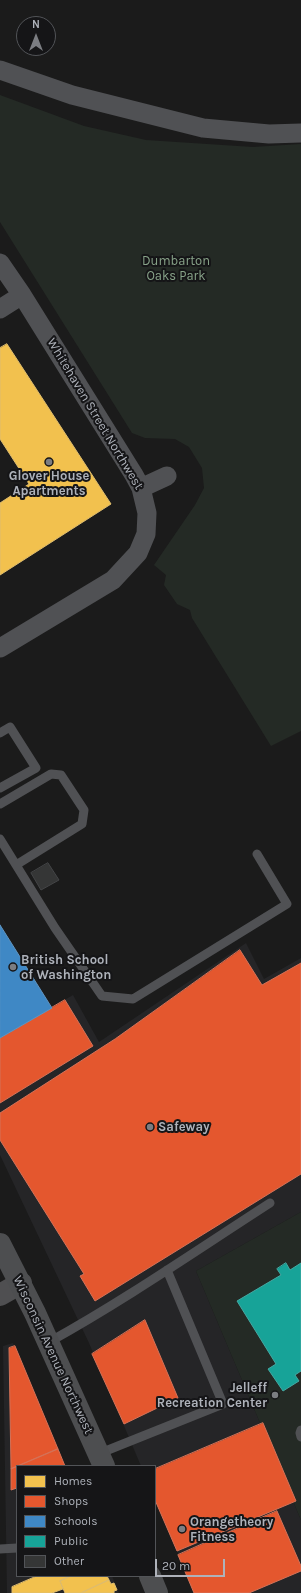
<!DOCTYPE html>
<html>
<head>
<meta charset="utf-8">
<style>
  body { margin:0 }
  #map { position:relative; width:301px; height:1593px; overflow:hidden; background:#1b1b1b; font-family:Karla,sans-serif }
  canvas { display:block }
  .legend { position:absolute; left:16px; top:1465px; width:140px; height:112px; box-sizing:border-box; background:#151517; border:1px solid #525458; margin:0; padding:5px 7px; list-style:none; font-size:12px; color:#aeb2ba }
  .legend li { display:flex; align-items:center; gap:8px; height:20px }
  .legend b { width:20px; border:1px solid #525458 }
  .north { position:absolute; left:16px; top:16px; width:40px; height:40px; box-sizing:border-box; background:#151517; border:1px solid #525458; border-radius:50%; rotate:0deg; font-size:11px; font-weight:700; line-height:16px; text-align:center; color:#aeb2ba }
  .north::after { content:''; display:block; margin:auto; width:14px; height:18px; background:#7b7d82; clip-path:polygon(50% 0,100% 100%,50% 72%,0 100%) }
  .scale { position:absolute; left:155px; top:1559px; width:70px; height:18px; box-sizing:border-box; border:2px solid #aeb2ba; border-top:0; padding-left:5px; font-size:12px; line-height:14px; white-space:nowrap; color:#aeb2ba; -webkit-text-stroke:3px #151517; paint-order:stroke }
</style>
</head>
<body>
<div id="map">
<canvas width="301" height="1593"></canvas>
<ul class="legend">
<li><b style="height:11px;background:#f2c14e"></b>Homes</li>
<li><b style="height:11px;background:#e4572e"></b>Shops</li>
<li><b style="height:11px;background:#3f88c5"></b>Schools</li>
<li><b style="height:11px;background:#17a398"></b>Public</li>
<li><b style="height:11px;background:#353636"></b>Other</li>
</ul>
<div class="north">N</div>
<div class="scale">20 m</div>
</div>
<script>
const g = document.querySelector('canvas').getContext('2d');
g.lineJoin = 'round';
function fill(path, color) {
  g.fillStyle = color;
  g.fill(path, 'evenodd');
}
function strokePath(path, color, width, dash) {
  g.strokeStyle = color;
  g.lineWidth = width;
  g.lineCap = dash ? 'butt' : 'round';
  g.setLineDash(dash || []);
  g.stroke(path);
}
function write(font, color, halo, rows, align = 'center') {
  g.font = font + ' Karla,sans-serif';
  g.lineWidth = 4;
  g.setLineDash([]);
  g.textBaseline = 'middle';
  g.strokeStyle = halo;
  g.fillStyle = color;
  for (const [text, x, y, turn = 0] of rows) {
    g.save();
    g.translate(x, y);
    g.rotate((+turn || 0) * Math.PI / 180);
    g.textAlign = isNaN(turn) ? turn : align;
    if (halo) g.strokeText(text, 0, 0);
    g.fillText(text, 0, 0);
    g.restore();
  }
}
const built = new Path2D(`
  M246,943L264,979L301,958V1212L196,1271L301,1520V1593H195L155,1500V1466H141L89,1343L0,1155V1037L73,995L99,1042Z
  M13,1343L65,1466H17V1576H112L119,1593H7L3,1346Z`);
const green = new Path2D(`
  M0,95L84,126L146,140L253,147L301,144V731L271,746L192,618L190,610L177,604L164,585L166,575L154,565L195,505L204,488L202,468L189,447L175,439L145,438L132,433L0,222Z
  M301,1212V1520L196,1271Z`);
const homes = new Path2D(`
  M7,344L111,504L0,575V503L29,484L0,439V348Z
  M37,1576H71L60,1581L63,1589L52,1593H12V1587Z
  M71,1576H107L109,1580L81,1593H65L60,1581Z
  M109,1580L111,1584L114,1583L117,1590L114,1591V1593H81Z`);
const shops = new Path2D(`
  M240,950L262,985L301,963V1174L95,1301L80,1276L84,1274L0,1140V1113L115,1039Z
  M65,1000L93,1046L0,1103V1038Z
  M145,1320L178,1398L124,1424L92,1354Z
  M15,1346L58,1449L11,1469L9,1348Z
  M263,1423L296,1501L177,1551L155,1500V1469Z
  M58,1449L65,1466H17V1488L11,1490V1469Z
  M277,1511L301,1566V1571L249,1593H194L178,1555Z`);
const schools = new Path2D(`
  M0,925L52,1008L0,1038Z`);
const public = new Path2D(`
  M286,1263L290,1270L301,1263V1371L295,1375L299,1381L283,1391L268,1369L276,1364L237,1301L281,1275L277,1269Z`);
const building = new Path2D(`
  M48,863L59,880L41,890L31,873Z`);
const lane = new Path2D(`
  M0,733L10,727L36,768L0,788
  M0,804L51,774L61,775L84,810L82,824L16,865
  M0,839L55,928L102,996L133,999L287,904L257,854
  M49,1342C125,1300 197,1250 270,1203
  M301,1430L300,1433L301,1437
  M98,1454L223,1404L167,1270
  M0,1549L17,1548`);
const street = new Path2D(`
  M0,70L72,95L203,128L269,134L301,133
  M0,263L22,295L134,475L141,488L147,513L146,534L138,553L113,580L0,648
  M0,309L22,295
  M141,488L167,476`);
const secondary = new Path2D(`
  M0,1295L21,1283`);
const primary = new Path2D(`
  M0,1244L35,1313L104,1466
  M150,1576L157,1593`);
const markers = [
  [49,462,4,"#7b7d82"],
  [13,967,4,"#7b7d82"],
  [150,1127,4,"#7b7d82"],
  [275,1395,4,"#7b7d82"],
  [182,1529,4,"#7b7d82"]
];
const parkNames = [
  ["Dumbarton",176,261],
  ["Oaks Park",176,276]
];
const streetNames = [
  ["Whitehaven Street Northwest",95,414,59],
  ["Wisconsin Avenue Northwest",53,1355,65]
];
const poiNames = [
  ["Glover House",49,476,"center"],
  ["Apartments",49,491,"center"],
  ["British School",21,960],
  ["of Washington",21,975],
  ["Safeway",158,1127],
  ["Jelleff",267,1388,"right"],
  ["Recreation Center",267,1403,"right"],
  ["Orangetheory",190,1522],
  ["Fitness",190,1537]
];
fill(built, '#252527');
fill(green, '#242a25');
fill(homes, '#f2c14e');
strokePath(homes, '#debc6e', 1);
fill(shops, '#e4572e');
strokePath(shops, '#d47258', 1);
fill(schools, '#3f88c5');
strokePath(schools, '#6095c2', 1);
fill(public, '#17a398');
strokePath(public, '#44a8a2', 1);
fill(building, '#353636');
strokePath(building, '#444547', 1);
strokePath(lane, '#505154', 9);
strokePath(street, '#505154', 19);
strokePath(secondary, '#4f4f51', 22);
strokePath(primary, '#4d4e50', 22);
for (const [x, y, r, color] of markers) {
  const dot = new Path2D();
  dot.arc(x, y, r, 0, 2 * Math.PI);
  g.fillStyle = color;
  g.fill(dot);
  strokePath(dot, '#151517', 1.5);
}
write('13px', '#88a389', '#151517', parkNames);
write('13px', '#aeb2ba', '#151517', streetNames);
write('bold 13px', '#aeb2ba', '#151517', poiNames, 'left');
</script>
</body>
</html>
